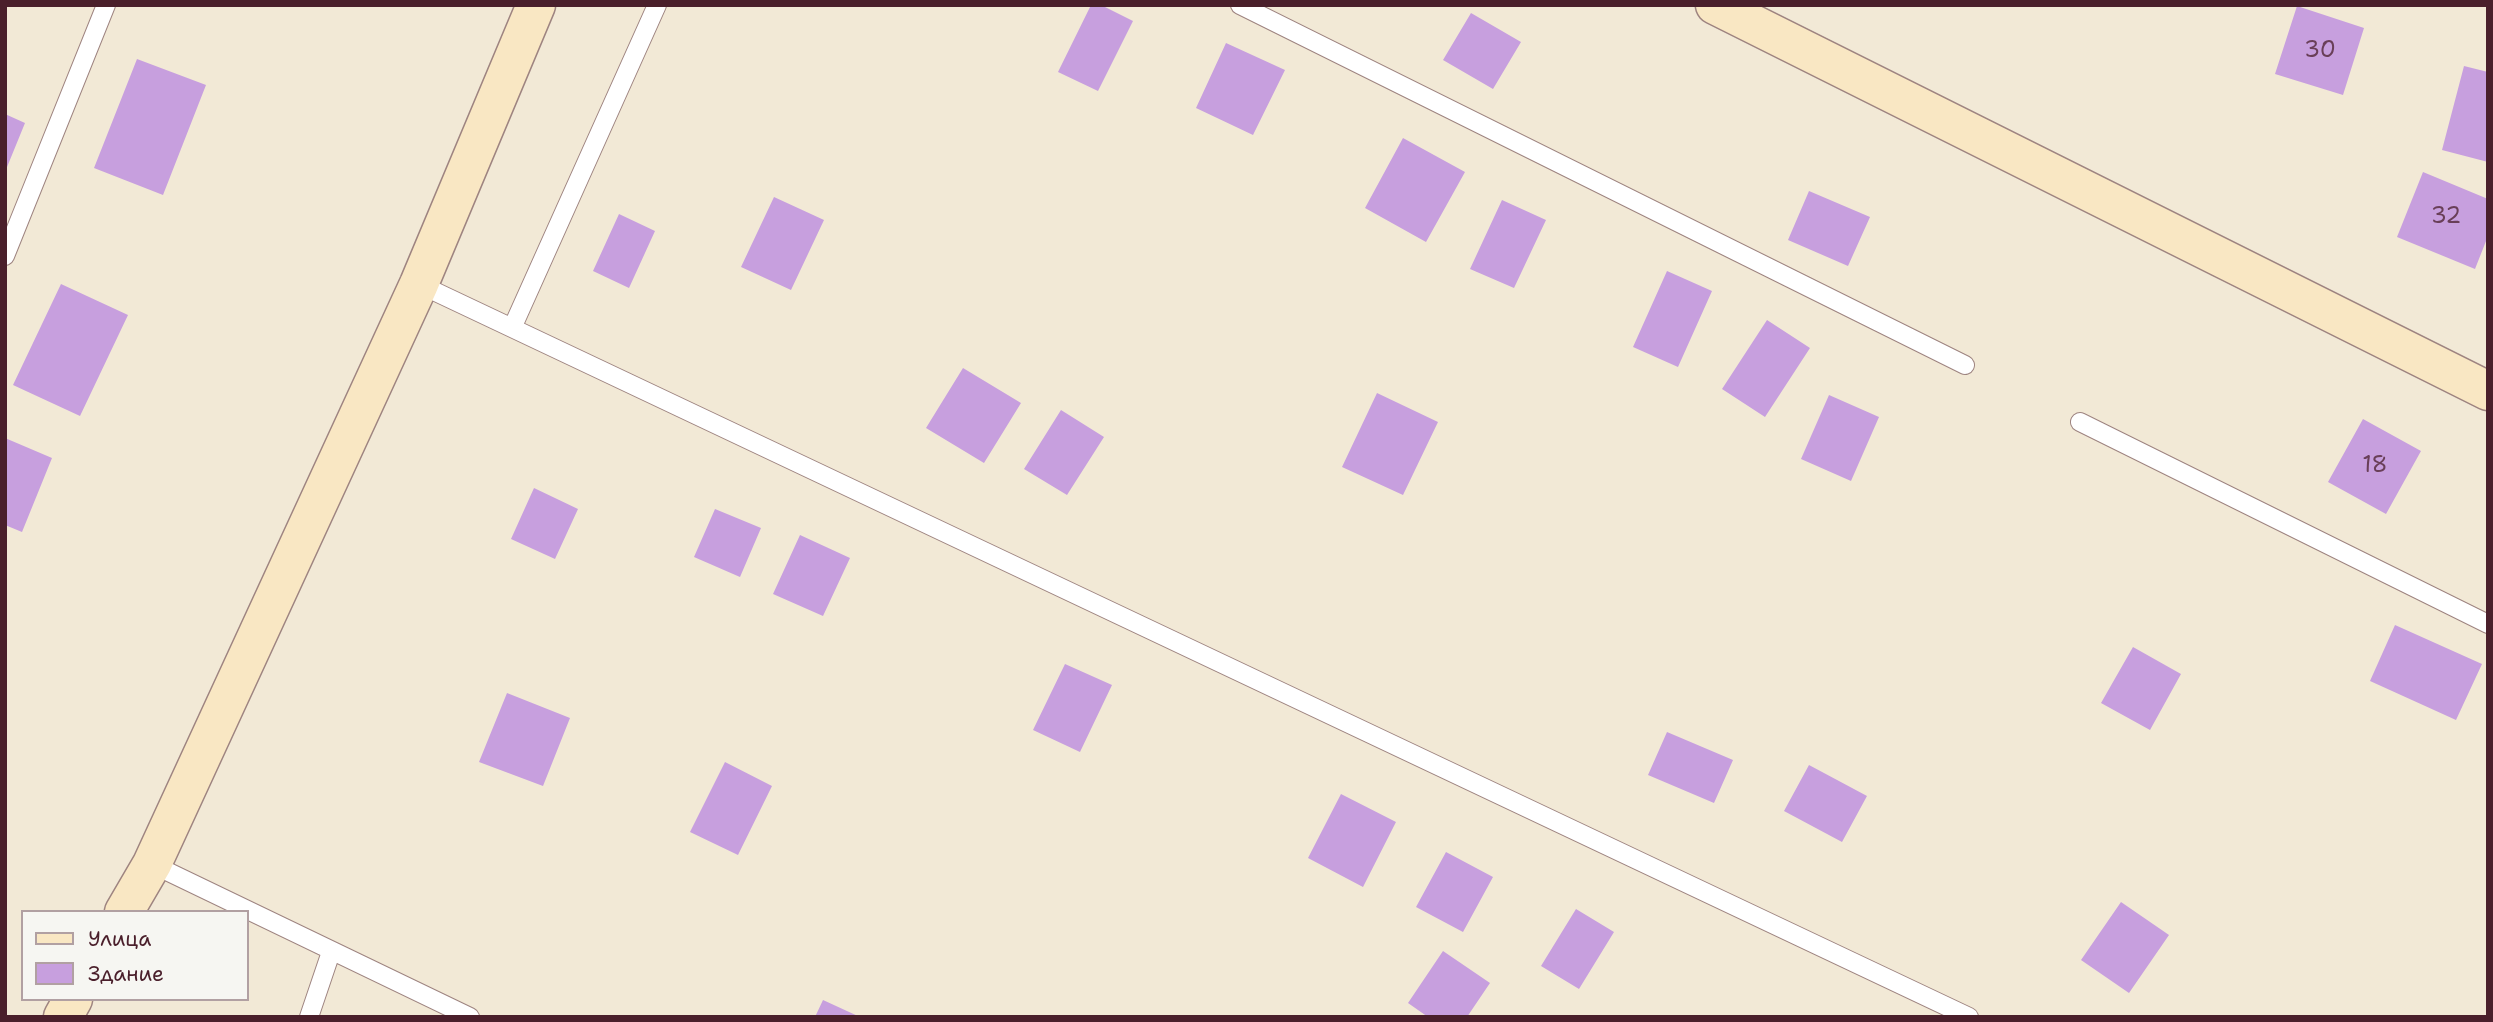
<!DOCTYPE html>
<html>
<head>
<meta charset="utf-8">
<style>
  body { margin:0 }
  #map { position:relative; width:2493px; height:1022px; overflow:hidden; background:#f2e9d6; font-family:"Shantell Sans",sans-serif }
  canvas { display:block }
  .frame { position:absolute; inset:0; border:7px solid #4a1f2b; pointer-events:none }
  .legend { position:absolute; left:21px; top:910px; width:228px; height:91px; box-sizing:border-box; background:#f6f6f2; border:2px solid #b1a0a2; margin:0; padding:9px 12px; list-style:none; font-size:21px; color:#4a1f2b }
  .legend li { display:flex; align-items:center; gap:14px; height:35px }
  .legend b { width:35px; border:2px solid #b1a0a2 }
</style>
</head>
<body>
<div id="map">
<canvas width="2493" height="1022"></canvas>
<div class="frame"></div>
<ul class="legend">
<li><b style="height:9px;background:#f9e7c3"></b>Улица</li>
<li><b style="height:19px;background:#c79fde"></b>Здание</li>
</ul>
</div>
<script>
const g = document.querySelector('canvas').getContext('2d');
g.lineJoin = 'round';
function fill(path, color) {
  g.fillStyle = color;
  g.fill(path, 'evenodd');
}
function strokePath(path, color, width, dash) {
  g.strokeStyle = color;
  g.lineWidth = width;
  g.lineCap = dash ? 'butt' : 'round';
  g.setLineDash(dash || []);
  g.stroke(path);
}
function write(font, color, halo, rows, align = 'center') {
  g.font = font + ' "Shantell Sans",sans-serif';
  g.lineWidth = 7;
  g.setLineDash([]);
  g.textBaseline = 'middle';
  g.strokeStyle = halo;
  g.fillStyle = color;
  for (const [text, x, y, turn = 0] of rows) {
    g.save();
    g.translate(x, y);
    g.rotate((+turn || 0) * Math.PI / 180);
    g.textAlign = isNaN(turn) ? turn : align;
    if (halo) g.strokeText(text, 0, 0);
    g.fillText(text, 0, 0);
    g.restore();
  }
}
const building = new Path2D(`
  M1091,5H1101L1133,21L1098,91L1058,72Z
  M2297,6L2364,28L2343,95L2275,74Z
  M1471,13L1521,42L1493,89L1443,60Z
  M1226,43L1285,70L1253,135L1196,108Z
  M137,59L206,85L163,195L94,168Z
  M2464,66L2488,72V162L2442,150Z
  M5,114L25,123L5,172Z
  M1403,138L1465,172L1426,242L1365,208Z
  M2423,172L2488,199V236L2475,269L2397,237Z
  M1809,191L1870,217L1848,266L1788,240Z
  M774,197L824,220L791,290L741,267Z
  M1502,200L1546,220L1514,288L1470,269Z
  M619,214L655,231L629,288L593,271Z
  M1667,271L1712,291L1678,367L1633,347Z
  M61,284L128,315L80,416L13,385Z
  M1767,320L1810,348L1765,417L1722,389Z
  M963,368L1021,403L984,463L926,428Z
  M1377,393L1438,422L1403,495L1342,467Z
  M1829,395L1879,417L1851,481L1801,459Z
  M1061,410L1104,437L1067,495L1024,469Z
  M2363,419L2421,451L2386,514L2328,482Z
  M5,438L52,458L22,532L5,525Z
  M534,488L578,509L555,559L511,539Z
  M715,509L761,528L740,577L694,557Z
  M800,535L850,558L823,616L773,594Z
  M2395,625L2482,664L2456,720L2370,681Z
  M2133,647L2181,674L2150,730L2101,703Z
  M1065,664L1112,685L1080,752L1033,730Z
  M507,693L570,718L543,786L479,762Z
  M1667,732L1733,760L1714,803L1648,775Z
  M725,762L772,786L738,855L690,832Z
  M1809,765L1867,796L1842,842L1784,811Z
  M1341,794L1396,822L1363,887L1308,858Z
  M1446,852L1493,877L1463,932L1416,907Z
  M2121,902L2169,935L2129,993L2081,960Z
  M1576,909L1614,932L1579,989L1541,966Z
  M1443,951L1490,983L1467,1017H1428L1408,1003Z
  M823,1000L860,1017H815Z`);
const lane = new Path2D(`
  M1240,5L1965,365
  M5,256L106,5
  M419,284L1969,1017
  M513,326L657,5
  M2080,422L2488,624
  M152,864L470,1017
  M309,1017L331,952`);
const secondary = new Path2D(`
  M1715,5L2488,391
  M124,912L152,864L419,284L536,5
  M63,1017L73,999`);
const numberNames = [
  ["30",2320,51],
  ["32",2446,217],
  ["18",2375,466]
];
fill(building, '#c79fde');
strokePath(lane, '#9e8480', 20);
strokePath(secondary, '#9e8480', 41);
strokePath(lane, '#fff', 18);
strokePath(secondary, '#f9e7c3', 38);
write('23px', '#693f58', null, numberNames);
</script>
</body>
</html>
